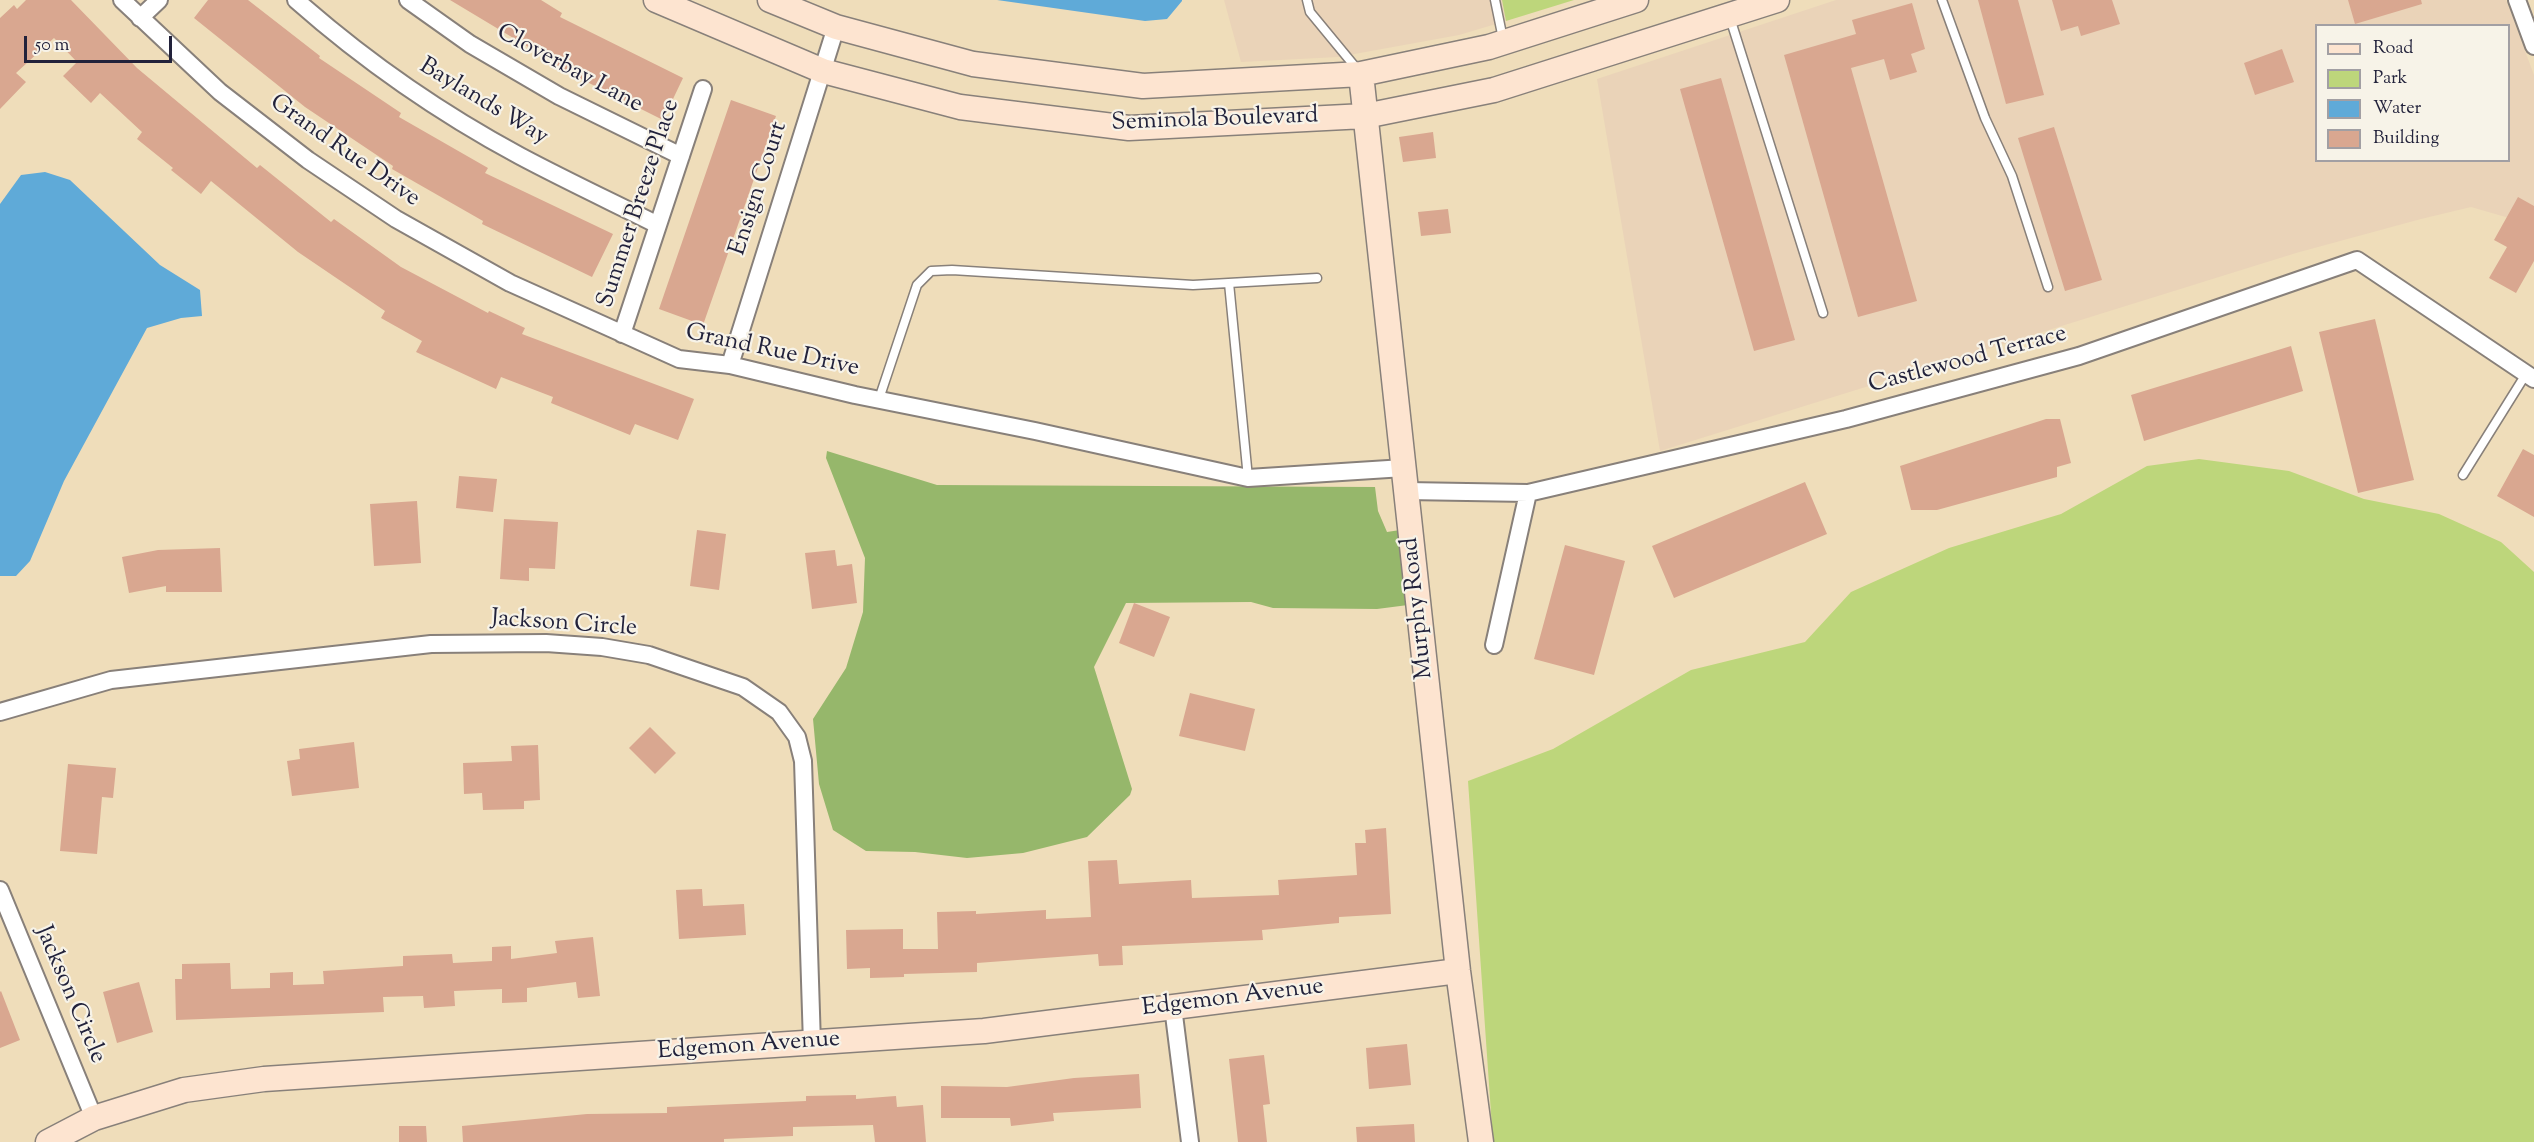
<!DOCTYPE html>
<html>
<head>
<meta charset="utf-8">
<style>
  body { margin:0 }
  #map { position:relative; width:2534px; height:1142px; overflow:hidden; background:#efddba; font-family:"Sorts Mill Goudy",serif }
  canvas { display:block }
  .legend { position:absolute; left:2315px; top:24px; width:195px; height:138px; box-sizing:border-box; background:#f7f3e8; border:2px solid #a29fa3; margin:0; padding:8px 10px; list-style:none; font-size:18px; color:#22223b }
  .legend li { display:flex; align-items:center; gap:12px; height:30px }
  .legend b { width:30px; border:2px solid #a29fa3 }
  .scale { position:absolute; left:24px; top:36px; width:148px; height:27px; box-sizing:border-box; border:3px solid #22223b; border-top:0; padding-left:8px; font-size:18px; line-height:21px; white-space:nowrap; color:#22223b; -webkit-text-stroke:4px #f7f3e8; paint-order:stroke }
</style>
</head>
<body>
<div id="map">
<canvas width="2534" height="1142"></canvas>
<ul class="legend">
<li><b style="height:8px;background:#fde4d0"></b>Road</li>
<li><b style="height:16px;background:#bdd67b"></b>Park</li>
<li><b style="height:16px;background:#5faad8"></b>Water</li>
<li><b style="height:16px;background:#d9a790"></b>Building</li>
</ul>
<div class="scale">50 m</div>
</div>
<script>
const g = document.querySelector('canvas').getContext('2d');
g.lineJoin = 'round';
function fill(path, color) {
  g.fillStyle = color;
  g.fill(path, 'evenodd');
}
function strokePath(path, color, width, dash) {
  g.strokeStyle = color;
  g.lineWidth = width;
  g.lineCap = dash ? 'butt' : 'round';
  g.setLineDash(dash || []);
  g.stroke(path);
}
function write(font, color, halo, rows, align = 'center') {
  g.font = font + ' "Sorts Mill Goudy",serif';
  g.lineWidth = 4.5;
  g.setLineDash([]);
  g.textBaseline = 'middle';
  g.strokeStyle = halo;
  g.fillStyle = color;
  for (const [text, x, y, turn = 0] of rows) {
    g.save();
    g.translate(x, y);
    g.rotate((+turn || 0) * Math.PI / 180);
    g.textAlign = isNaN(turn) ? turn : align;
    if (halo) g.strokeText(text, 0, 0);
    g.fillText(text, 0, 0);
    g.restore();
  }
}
const built = new Path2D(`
  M1224,0H1502L1506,21L1459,35L1338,57L1241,62Z
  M1836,0H2506L2534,75V229L2523,222L2471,207L2421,219L2296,253L1660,451L1597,79ZM2316,26H2508V160H2316Z`);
const green = new Path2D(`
  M1502,0H1574L1506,21Z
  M2199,459L2289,471L2364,499L2439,514L2501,542L2534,572V1142H1493L1468,781L1553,749L1691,670L1805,642L1851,592L1949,548L2061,514L2147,466Z`);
const forest = new Path2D(`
  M827,451L937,485L1375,487L1378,511L1387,532L1400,530L1408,605L1377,609L1273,608L1251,602L1126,603L1094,667L1132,789L1130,795L1087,837L1023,853L967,858L915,852L866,851L833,830L819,784L813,719L846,668L863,612L865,558L826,458Z`);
const water = new Path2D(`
  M997,0H1182V1L1167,19L1145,21Z
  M45,172L70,180L160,265L200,290L202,316L181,318L147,328L64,481L30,561L16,576H0V204L21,175Z`);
const building = new Path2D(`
  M26,0H71L137,68L257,168L260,165L331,222L334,219L401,267L488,313L489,311L525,328L522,334L694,399L678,440L635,424L630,435L551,403L553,397L501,377L496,389L416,352L422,341L381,318L385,311L298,252L211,181L201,194L171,170L173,168L137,139L142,132L100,93L91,103L63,76L77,62L54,38L16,73L26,82L0,109V18L14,5L17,9Z
  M208,0H248L320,56L319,58L401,113L399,117L488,168L485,173L613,234L592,277L482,224L483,221L392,169L393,166L305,107L194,18Z
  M450,0H541L562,13L560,17L683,78L663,120L553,65L555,63Z
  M1978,0H2018L2044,95L2006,104Z
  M2052,0H2112L2120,24L2081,36L2078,26L2061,31Z
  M2348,0H2421L2422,4L2355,24Z
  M1912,3L1925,49L1911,54L1917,72L1890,80L1884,59L1851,68L1917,301L1858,317L1784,55L1856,34L1852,20Z
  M2282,49L2294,82L2255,95L2244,63Z
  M1721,78L1795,340L1754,351L1680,89Z
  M731,100L776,116L703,325L659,309Z
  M2054,127L2102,280L2065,291L2018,138Z
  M1433,132L1436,158L1403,162L1399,137Z
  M2518,197L2534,206V261L2516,293L2489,278L2507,247L2494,240Z
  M1448,209L1451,233L1421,236L1418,212Z
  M2375,319L2414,480L2358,493L2319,332Z
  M2291,346L2303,391L2144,441L2131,395Z
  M2046,419H2060L2071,463L2057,467V477L1937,510H1911L1900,466Z
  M2523,449L2534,455V517L2497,496Z
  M459,476L497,479L493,512L456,508Z
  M1805,482L1827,534L1674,598L1652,546Z
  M417,501L421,563L374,566L370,504Z
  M504,519L558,522L555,569L529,568V581L500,579Z
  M697,530L726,534L719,590L690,586Z
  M1565,545L1625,561L1594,675L1534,659Z
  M220,548L222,592H166V586L129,593L122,557L158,550Z
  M835,550L837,566L852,564L857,603L812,609L805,553Z
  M1134,603L1170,617L1154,657L1119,643Z
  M1190,693L1255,709L1245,751L1179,736Z
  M650,727L676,753L655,774L629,748Z
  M354,742L359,788L292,796L287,761L300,759L299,749Z
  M538,745L540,800L524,801V809L483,810L482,793L464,794L463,763L512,761L511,746Z
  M68,764L116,768L113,798L102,797L97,854L60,851Z
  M1386,828L1391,914L1339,917V923L1262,930L1263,940L1122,946L1123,965L1099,966L1098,954L977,963V972L904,974V977L870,978V968L847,969L846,930L903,929V949H938L937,912L976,911V914L1046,910V919L1091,917L1088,861L1117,860L1119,884L1191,880L1192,898L1279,895L1278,880L1357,875L1355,843H1366L1365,830Z
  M702,889L703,906L744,904L746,935L679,939L676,890Z
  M593,937L600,996L578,998L576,982L527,988V1002L502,1003V989L454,991L455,1006L424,1008L423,996L383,997L384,1012L176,1020L175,979H182V964L230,963L231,989L270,988V973L293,972V985L324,984L323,971L403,966V956L452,954L453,963L492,961V947L511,946V959L557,953L555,941Z
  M139,982L153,1032L117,1043L103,992Z
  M1,991L20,1040L0,1048V992Z
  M1407,1044L1411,1085L1369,1089L1366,1048Z
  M1264,1055L1270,1104L1263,1105L1267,1142H1238L1229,1059Z
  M1139,1074L1141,1108L1053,1113L1054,1121L1011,1126L1010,1118H941V1086L1007,1087L1074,1078Z
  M856,1095V1099L896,1096L897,1107L923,1105L926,1142H875L873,1125L793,1127V1136L724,1139V1142H463L462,1126L587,1114L667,1113V1107L806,1101V1096Z
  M1414,1124L1415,1142H1357L1356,1127Z
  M399,1126H426L427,1142H399Z`);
const lane = new Path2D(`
  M1307,0L1310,12L1357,69
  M1495,0L1503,39
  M1942,0L1985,118L2012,176L2048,287
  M1730,18L1823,313
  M1229,283L1248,478
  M879,399L917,285L931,271L952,270L1193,285L1317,278
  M2463,475L2526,374`);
const street = new Path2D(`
  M122,0L220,92L308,160L396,219L510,283L679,359L730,365L855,395L1035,431L1248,478L1404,468
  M296,0C364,60 440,113 520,156C565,180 612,202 658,225
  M408,0L470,44L559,96L681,156
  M2517,0L2534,46
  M140,18L159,0
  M622,334L703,89
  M730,365L836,27
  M1406,491L1528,493
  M1494,645L1528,493L1846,419L2079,356L2357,260L2534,379
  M0,712L111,680L431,644L546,643L602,647L649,655L743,687L779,712L797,737L803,761L812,1044
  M0,890L94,1118
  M1173,1007L1190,1142`);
const secondary = new Path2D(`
  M656,0L823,71L960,107L1129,128L1365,116L1494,90L1777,0
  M770,0L836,27L973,64L1143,86L1361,74L1489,47L1636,0
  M1361,74L1458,971L1481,1142
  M48,1142L94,1118L184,1090L264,1079L984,1031L1458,971`);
const streetNames = [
  ["Cloverbay Lane",569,70,28],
  ["Baylands Way",483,103,31],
  ["Seminola Boulevard",1215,121,-2],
  ["Grand Rue Drive",344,152,35],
  ["Ensign Court",760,189,-72],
  ["Summer Breeze Place",640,204,-72],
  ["Grand Rue Drive",772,352,12],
  ["Castlewood Terrace",1968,361,-15],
  ["Murphy Road",1419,608,-96],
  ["Jackson Circle",564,625,4],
  ["Jackson Circle",69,995,67],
  ["Edgemon Avenue",1233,999,-7],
  ["Edgemon Avenue",749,1047,-4]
];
fill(built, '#ead3b8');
fill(green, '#bdd67b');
fill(forest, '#96b76b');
fill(water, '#5faad8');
fill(building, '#d9a790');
strokePath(lane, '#88807a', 11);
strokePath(street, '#88807a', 20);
strokePath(secondary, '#88807a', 27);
strokePath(lane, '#fff', 8);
strokePath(street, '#fff', 16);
strokePath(secondary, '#fde4d0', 24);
write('24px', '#22223b', '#f7f3e8', streetNames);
</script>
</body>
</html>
